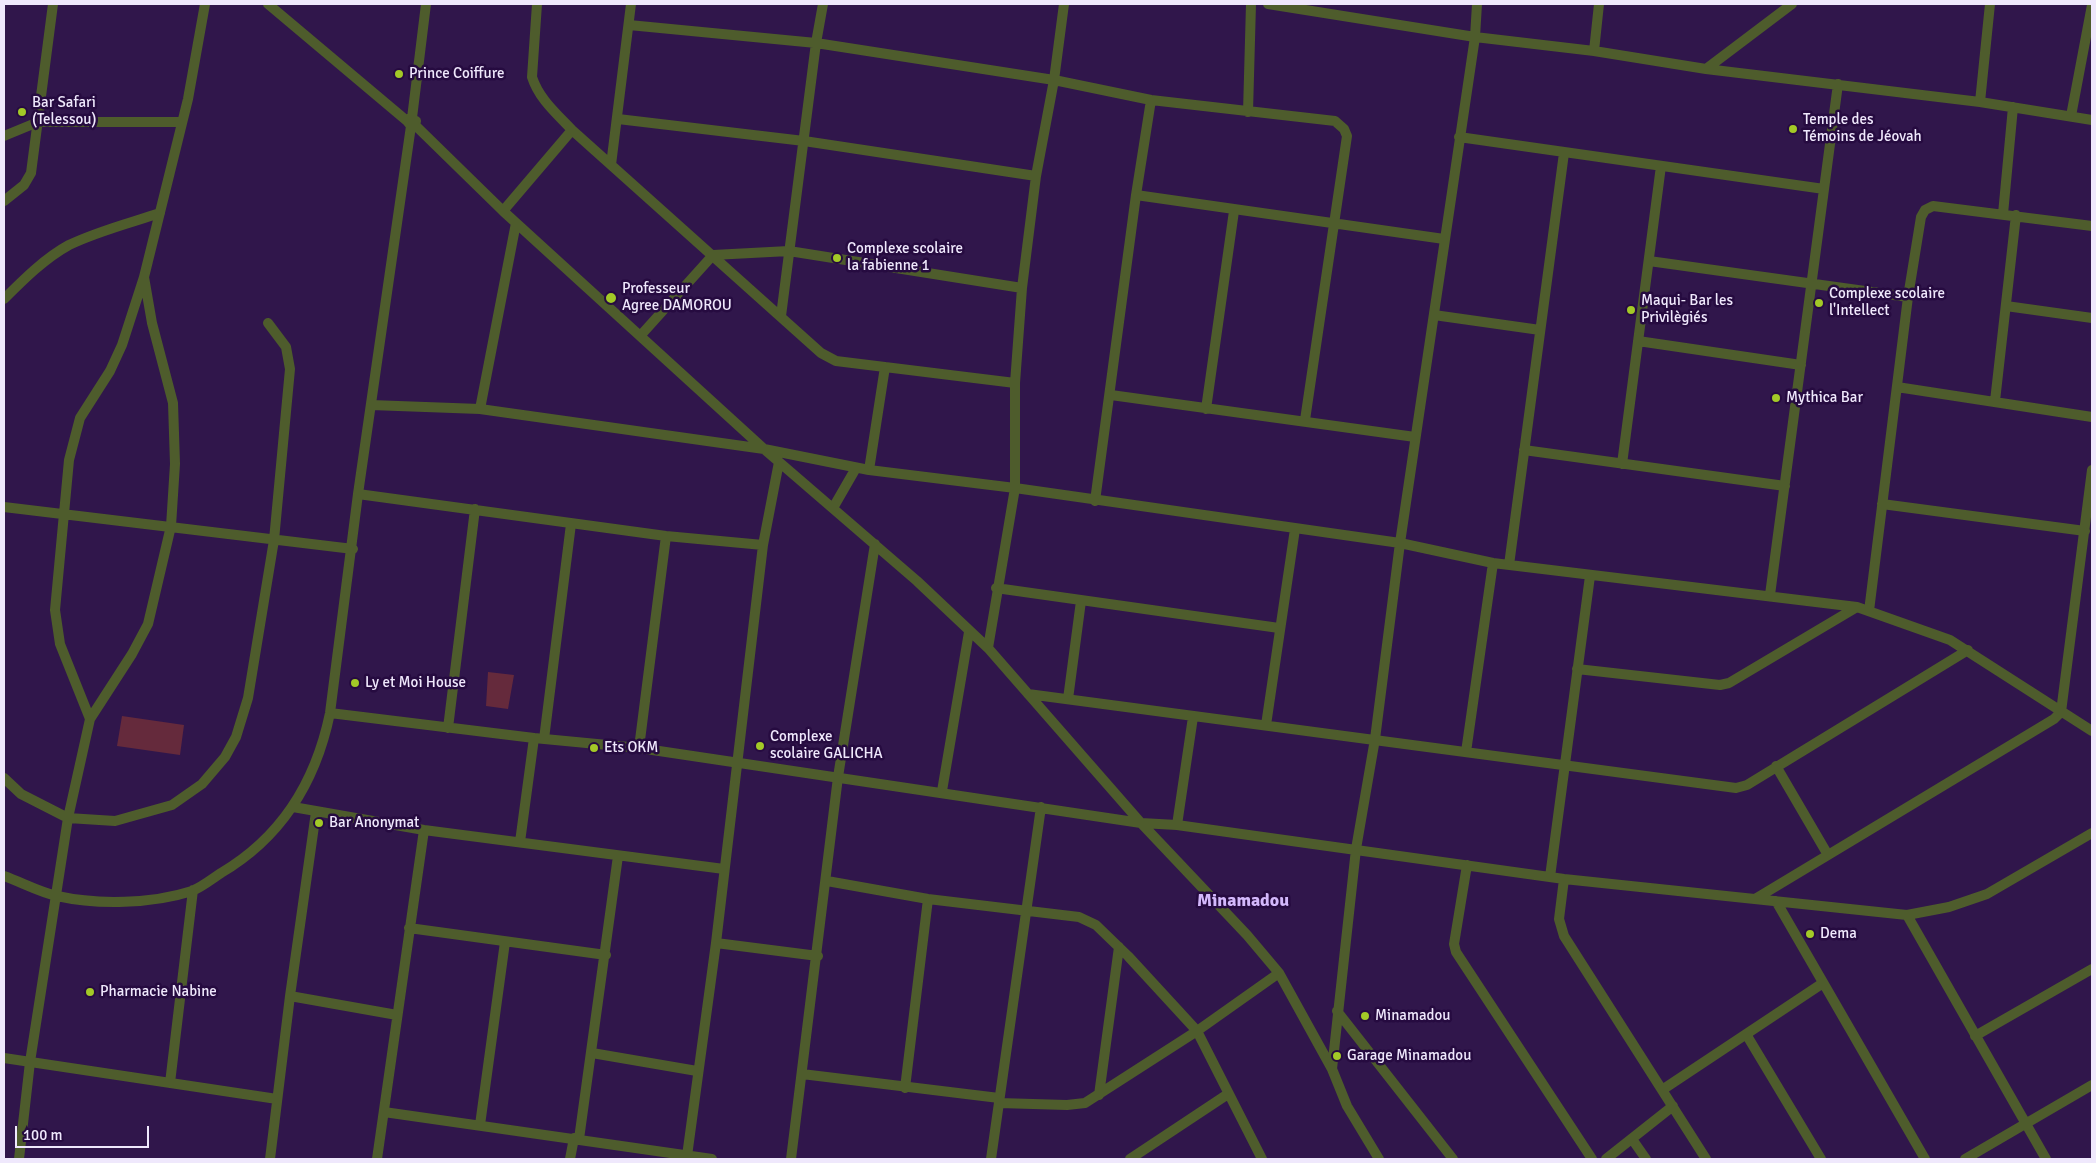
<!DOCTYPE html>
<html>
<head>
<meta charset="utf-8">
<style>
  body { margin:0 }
  #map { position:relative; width:2096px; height:1163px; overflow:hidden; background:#30164b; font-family:Signika,sans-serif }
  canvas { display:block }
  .frame { position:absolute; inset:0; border:5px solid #efe8fc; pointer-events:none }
  .scale { position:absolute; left:15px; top:1126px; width:134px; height:22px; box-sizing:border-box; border:2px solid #efe8fc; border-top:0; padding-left:6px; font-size:15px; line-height:18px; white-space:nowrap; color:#efe8fc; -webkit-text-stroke:4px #260b40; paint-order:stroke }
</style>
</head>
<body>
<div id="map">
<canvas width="2096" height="1163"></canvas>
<div class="frame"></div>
<div class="scale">100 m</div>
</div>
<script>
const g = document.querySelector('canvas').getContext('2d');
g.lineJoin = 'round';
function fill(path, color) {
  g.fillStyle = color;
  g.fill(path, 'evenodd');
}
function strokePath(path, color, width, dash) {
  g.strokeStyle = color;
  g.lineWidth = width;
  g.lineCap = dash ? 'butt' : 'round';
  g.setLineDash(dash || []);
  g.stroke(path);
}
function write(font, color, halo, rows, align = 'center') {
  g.font = font + ' Signika,sans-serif';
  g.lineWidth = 5;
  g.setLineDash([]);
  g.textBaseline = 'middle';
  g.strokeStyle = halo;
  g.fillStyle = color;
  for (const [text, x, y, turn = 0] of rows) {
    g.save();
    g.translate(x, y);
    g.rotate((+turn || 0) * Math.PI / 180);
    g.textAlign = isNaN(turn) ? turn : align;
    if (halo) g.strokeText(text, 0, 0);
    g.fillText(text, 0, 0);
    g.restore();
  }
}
const green = new Path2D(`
  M488,672L514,675L508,709L486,706Z
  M122,716L184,725L180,755L117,746Z`);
const minor = new Path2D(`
  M268,4L407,121
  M537,4L532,77C539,99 557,114 572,130L821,353L836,361L1015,383
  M1268,4L1475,37L1594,51L1706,69L1980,102L2092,120
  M629,25L816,43L1054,80L1151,100L1335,121L1344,129L1347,136L1305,420
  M1594,51L1599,4
  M1706,69L1792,4
  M1980,102L1990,4
  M1248,112L1251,4
  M2071,116L2092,5
  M412,118L426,4
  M618,119L804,141L1036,176
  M415,125L503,211L764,449L917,581L988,648L1141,823L1247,935L1279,973L1332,1069L1347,1106L1379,1159
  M4,136L38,122H182
  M1459,137L1824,189
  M611,165L631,4
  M1136,195L1444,239
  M4,201L24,185L31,173L53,4
  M503,211L572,130
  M2003,214L2013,107
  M1649,261L1908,297
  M4,299C23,280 45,258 69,245C98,231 130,223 160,213
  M2006,306L2092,318
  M1434,315L1540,330
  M781,316L816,43L823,4
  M641,335L713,255L789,251L1022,288
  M1638,341L1801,365
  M1897,387L2092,417
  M1111,395L1415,437
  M1995,401L2016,215
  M371,405L480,409L764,449L869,470L1015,488L1400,543L1493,563L1857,607L1950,640L2092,731
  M480,409L516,223
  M1206,409L1234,211
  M1524,450L1785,486
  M1622,464L1661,166
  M869,470L885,367
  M358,494L666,536L763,545
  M1095,501L1136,195L1151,100
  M1882,504L2085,531
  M4,507L353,549
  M833,508L856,468
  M1509,565L1564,153
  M996,588L1279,628
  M1770,595L1838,84
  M1869,611L1908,297L1921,217L1925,210L1933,206L2092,226
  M988,648L1015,488V383L1022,288L1036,176L1054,80L1064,4
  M1577,669L1720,685L1729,683L1857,607
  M1028,694L1736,788L1747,785L1968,650
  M1068,699L1081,601
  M330,713L534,738L639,748L1141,823L1177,825L1564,879L1907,915L1949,907L1987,894L2092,833
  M90,719L60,644L55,610L69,460L80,418L110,371L122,345L144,277L188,99L205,4
  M1266,725L1295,529
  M448,728L475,509
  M544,739L571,524
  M639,748L666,536
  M1466,752L1493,563
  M1776,766L1828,855
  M4,778L21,794L68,818L115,821L172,805L202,784L225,757L236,737L248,698L274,540L290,369L286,347L268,323
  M942,791L969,632
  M293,807L424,830L724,869
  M1177,825L1193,717
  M520,842L534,738
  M1467,865L1454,944L1456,952L1592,1159
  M4,876C21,882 39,892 57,896C97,905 152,904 192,891C202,887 212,879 221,873C282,837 316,781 330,713L358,494L411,126L407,121L410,118L416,121L415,125L412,126
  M1550,877L1590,576
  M1564,879L1559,919L1564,936L1706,1159
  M827,881L928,899L1079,917L1096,925L1128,956L1197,1031L1262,1159
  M1755,899L2054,719L2061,712L2092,470
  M1776,901L1925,1159
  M1907,915L2046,1159
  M409,928L606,955
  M716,943L818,956
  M290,996L397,1015
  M1337,1011L1453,1159
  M1746,1034L1821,1159
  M1975,1036L2092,969
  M592,1053L697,1071
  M4,1058L277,1099
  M1332,1069L1356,849L1375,739L1400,543L1475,37L1477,4
  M802,1074L999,1098
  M170,1083L193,890
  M905,1088L928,899
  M1662,1090L1823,983
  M1099,1095L1119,947
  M999,1103L1067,1105L1085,1103L1197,1031L1279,973
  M384,1112L712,1159
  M480,1125L505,942
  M579,1139L618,856
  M1632,1139L1646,1159
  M687,1156L716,943L763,545L779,462
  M19,1159L30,1062L68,818L90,719L132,654L148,624L171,526L175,464L173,403L152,323L144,277
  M270,1159L290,996L316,812
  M377,1159L424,830
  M570,1159L574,1138
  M791,1159L838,777L875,544
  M991,1159L1041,807
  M1130,1159L1228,1094
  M1606,1159L1673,1106
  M1965,1159L2092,1085`);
const markers = [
  [399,74,5,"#a3c927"],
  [22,112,5,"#a3c927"],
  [1793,129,5,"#a3c927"],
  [837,258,5,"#a3c927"],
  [611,298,6,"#a3c927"],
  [1819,303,5,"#a3c927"],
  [1631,310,5,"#a3c927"],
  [1776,398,5,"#a3c927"],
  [355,683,5,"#a3c927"],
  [760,746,5,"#a3c927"],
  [594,748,5,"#a3c927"],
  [319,823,5,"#a3c927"],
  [1810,934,5,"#a3c927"],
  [90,992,5,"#a3c927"],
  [1365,1016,5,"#a3c927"],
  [1337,1056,5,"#a3c927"]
];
const poiNames = [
  ["Prince Coiffure",409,74],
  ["Bar Safari",32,103],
  ["(Telessou)",32,120],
  ["Temple des",1803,120],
  ["Témoins de Jéovah",1803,137],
  ["Complexe scolaire",847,249],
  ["la fabienne 1",847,266],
  ["Professeur",622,289],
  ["Agree DAMOROU",622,306],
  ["Complexe scolaire",1829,294],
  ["l'Intellect",1829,311],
  ["Maqui- Bar les",1641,301],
  ["Privilègiés",1641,318],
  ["Mythica Bar",1786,398],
  ["Ly et Moi House",365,683],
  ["Complexe",770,737],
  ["scolaire GALICHA",770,754],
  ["Ets OKM",604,748],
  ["Bar Anonymat",329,823],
  ["Dema",1820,934],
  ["Pharmacie Nabine",100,992],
  ["Minamadou",1375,1016],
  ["Garage Minamadou",1347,1056]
];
const quarterNames = [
  ["Minamadou",1243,901]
];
fill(green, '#652a3c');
strokePath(minor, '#4e5c2c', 10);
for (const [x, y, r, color] of markers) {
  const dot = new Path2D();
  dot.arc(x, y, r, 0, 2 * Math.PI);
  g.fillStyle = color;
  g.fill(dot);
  strokePath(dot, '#260b40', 2);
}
write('15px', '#efe8fc', '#260b40', poiNames, 'left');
write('bold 18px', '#d3b8fb', '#260b40', quarterNames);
</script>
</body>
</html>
